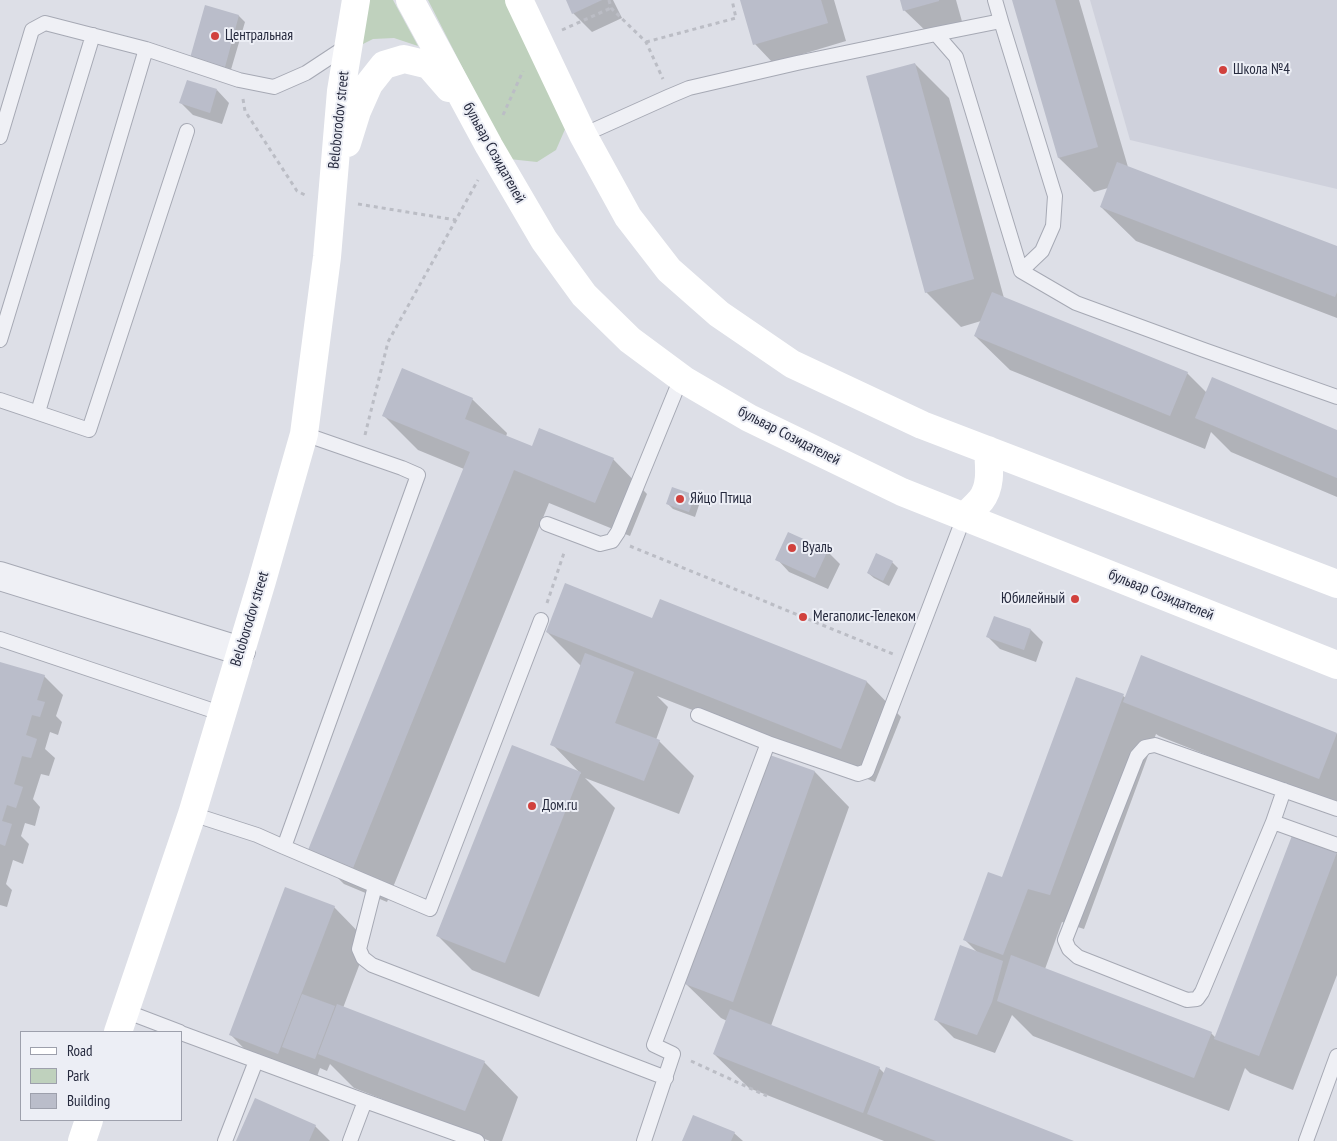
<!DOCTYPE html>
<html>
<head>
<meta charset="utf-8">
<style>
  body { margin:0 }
  #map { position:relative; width:1337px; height:1141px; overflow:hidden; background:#dddfe7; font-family:"PT Sans Narrow",sans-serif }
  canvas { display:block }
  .legend { position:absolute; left:20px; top:1031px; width:162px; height:90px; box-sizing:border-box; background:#eceef5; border:1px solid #9da0ac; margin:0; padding:6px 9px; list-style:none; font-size:15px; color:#262a3e }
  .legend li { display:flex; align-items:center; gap:10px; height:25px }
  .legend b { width:25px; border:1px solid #9da0ac }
</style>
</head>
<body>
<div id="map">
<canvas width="1337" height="1141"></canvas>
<ul class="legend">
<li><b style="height:6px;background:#fff"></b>Road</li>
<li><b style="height:14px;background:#bfd1bd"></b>Park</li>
<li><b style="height:14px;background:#babdca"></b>Building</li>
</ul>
</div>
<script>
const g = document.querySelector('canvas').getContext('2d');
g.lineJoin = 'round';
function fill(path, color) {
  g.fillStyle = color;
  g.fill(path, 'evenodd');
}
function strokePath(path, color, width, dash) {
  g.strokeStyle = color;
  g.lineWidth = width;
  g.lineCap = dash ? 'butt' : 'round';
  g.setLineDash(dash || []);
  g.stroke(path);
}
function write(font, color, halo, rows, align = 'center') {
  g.font = font + ' "PT Sans Narrow",sans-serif';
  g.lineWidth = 4;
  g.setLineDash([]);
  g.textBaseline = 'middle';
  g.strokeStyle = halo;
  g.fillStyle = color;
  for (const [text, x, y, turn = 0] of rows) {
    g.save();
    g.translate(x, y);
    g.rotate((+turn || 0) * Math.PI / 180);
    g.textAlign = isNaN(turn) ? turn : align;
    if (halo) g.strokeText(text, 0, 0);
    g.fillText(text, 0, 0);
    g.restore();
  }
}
const built = new Path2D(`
  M1090,0H1337V189L1130,140Z`);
const green = new Path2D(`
  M362,0H393L418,46L394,38L373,39L357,47Z
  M428,0H505L566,127L556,150L537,162L509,159Z`);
const shadow = new Path2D(`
  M567,0H613L622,18L592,32L573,13Z
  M742,0H834L846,41L773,63L755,44Z
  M902,0H956L963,25L929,34L904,10Z
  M1013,0H1079L1128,167L1337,247V318L1136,241L1101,207L1108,188L1094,192L1059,158Z
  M206,7L239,16L245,22L230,73L192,57Z
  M915,64L949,98L1004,298L1187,373L1207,393L1337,431V497L1231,452L1211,432L1205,449L1010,370L975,336L981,321L961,327L926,292Z
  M217,90L229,103L222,124L193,115L181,103Z
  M472,399L507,433L506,437L532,448L613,459L647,494L630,536L549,503L387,902L344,884L309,850L464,469L418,450L384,416Z
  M694,496L700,502L695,517L673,509L667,503Z
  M789,533L827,551L840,564L828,589L789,572L777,559Z
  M892,562L898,568L889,586L874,578L868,573Z
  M661,601L867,682L901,717L875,782L657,696L668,707L656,740L659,741L694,776L679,814L585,778L615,808L539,997L472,970L437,935L513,746L581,774L552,744L581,666L547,632L653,619Z
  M1031,630L1043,642L1036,662L1000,649L988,637Z
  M1142,657L1337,734V807L1159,736L1156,734L1084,929L1062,922L1045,969L1211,1033L1216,1038L1337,852V975L1293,1090L1250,1073L1245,1068L1229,1111L1033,1036L1012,1015L995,1053L954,1038L935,1019L978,953L965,940L1003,879L1123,696L1126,698Z
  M0,663L44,676L63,695L56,716L62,722L58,735L50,732L45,749L55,758L49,776L41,774L33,799L40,807L35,826L25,823L21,836L29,844L23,864L13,860L6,884L12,890L7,907L0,905Z
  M768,755L815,772L849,807L771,1026L879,1068L884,1073L1071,1141H884L749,1088L714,1054L727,1021L721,1018L686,984Z
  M334,907L368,942L343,1008L484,1062L518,1097L502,1141H490L354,1088L330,1064L327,1071L320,1068L313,1088L265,1070L231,1035Z
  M255,1100L315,1126L330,1141H237Z
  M734,1133L743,1141H684Z`);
const building = new Path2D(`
  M566,0H602L572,14Z
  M740,0H821L828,23L753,45Z
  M900,0H939V1L903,11Z
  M1012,0H1055L1098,147L1058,158Z
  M205,5L239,15L225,67L190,58Z
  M915,63L974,279L925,293L866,76Z
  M187,80L217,89L210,113L179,103Z
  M1117,162L1337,246V292L1335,297L1100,207Z
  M992,292L1188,372L1170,416L974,336Z
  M402,368L473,398L465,419L532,446L539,428L614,458L595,503L514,470L353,868L308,850L470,452L382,416Z
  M1212,377L1337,430V478L1195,418Z
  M672,487L695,495L689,512L666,504Z
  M788,532L828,550L815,578L775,560Z
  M876,553L893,561L883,581L867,573Z
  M565,583L652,618L660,599L867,681L841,749L546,632Z
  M994,616L1031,629L1024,650L986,637Z
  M585,653L634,672L615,723L660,740L644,781L550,745Z
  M1141,655L1337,733L1319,779L1123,702Z
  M0,662L45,675L37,700L45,702L40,717L32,715L26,735L37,739L31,758L22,756L14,784L23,787L16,808L7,805L2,821L12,824L5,846L0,844Z
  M1076,677L1124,694L1050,895L1028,889L1003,955L963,940L988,872L1002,877Z
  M512,745L581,772L505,963L436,936Z
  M767,754L815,771L733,1002L685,984Z
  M1293,833L1337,851V852L1259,1056L1214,1039Z
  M285,887L335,906L278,1054L229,1035Z
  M960,945L1003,961L992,1002L977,1035L934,1020Z
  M1011,955L1212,1032L1194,1078L997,1001Z
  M302,994L335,1006L315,1059L282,1047Z
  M337,1004L485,1061L465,1111L318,1054Z
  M730,1009L880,1067L863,1113L713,1054Z
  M886,1067L1074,1141H936L867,1114Z
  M255,1098L316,1125L309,1141H236Z
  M693,1115L735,1132L731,1141H682Z`);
const path = new Path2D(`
  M609,0L611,8L646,42L663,79
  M562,30L611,8
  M646,42L736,18L732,0
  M243,99L245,111L297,191L307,196
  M503,115L523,71
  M358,204L456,220
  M365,435L388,342L478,180
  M630,546L893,654
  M547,603L565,550
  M691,1061L767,1096`);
const lane = new Path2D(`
  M995,0L1001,21
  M936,34L1001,21L1055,196L1053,226L1042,251L1021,271
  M583,135L670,96L689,88L797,63L936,34L956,57L1021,271L1076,303L1204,350L1337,397
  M0,137L32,30L45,23L146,49
  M0,340L93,35
  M0,400L89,430L187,131
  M38,412L146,49L239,80L274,87L306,73L347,46
  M547,524L600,544L612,541L618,532L681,378
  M0,639L223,714
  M698,715L768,743
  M1337,809L1155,745L1145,747L1137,756L1065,940L1069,949L1078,957L1187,1000L1197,999L1202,992L1273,822L1337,845
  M192,814L257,835L284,847L418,475L402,468L304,434
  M1273,822L1284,790
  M284,847L430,909L541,620
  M375,886L359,949L363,958L372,965L666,1078
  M125,1011L180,1032
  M181,1033L365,1101L477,1141
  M225,1141L256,1061
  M350,1141L365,1101
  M644,1141L673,1054L654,1045L768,743L858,774L867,771L964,517
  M1306,1141L1337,1056`);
const street = new Path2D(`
  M0,576L241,651`);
const secondary = new Path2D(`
  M410,0L489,146L544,240L584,295L630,340L684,380L749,418L902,492L1337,665
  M519,0L583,135L628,217L669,270L719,314L792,364L922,425L1337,584
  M347,143L357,111L369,84L384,65L404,59L429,65L449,88
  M964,517C970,511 976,506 981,500C992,486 989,466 988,450
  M118,1032L192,814L262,581L304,434L327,257L341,91L356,0
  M82,1141L89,1120`);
const markers = [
  [215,36,5,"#d1413d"],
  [1223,70,5,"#d1413d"],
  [680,499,5,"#d1413d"],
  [792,548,5,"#d1413d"],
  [1075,599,5,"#d1413d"],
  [803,617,5,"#d1413d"],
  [532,806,5,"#d1413d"]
];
const poiNames = [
  ["Центральная",225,36],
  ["Школа №4",1233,70],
  ["Яйцо Птица",690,499],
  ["Вуаль",802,548],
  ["Юбилейный",1065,599,"right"],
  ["Мегаполис-Телеком",813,617],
  ["Дом.ru",542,806]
];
const streetNames = [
  ["Beloborodov street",339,120,-84],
  ["бульвар Созидателей",494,153,61],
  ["бульвар Созидателей",789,436,27],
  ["бульвар Созидателей",1161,595,22],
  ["Beloborodov street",250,619,-73]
];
fill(built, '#cfd1dc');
fill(green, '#bfd1bd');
fill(shadow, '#0003');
fill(building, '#babdca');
strokePath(lane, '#a6a9b4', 16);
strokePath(street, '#a6a9b4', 30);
strokePath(path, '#bbbdc5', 3, [4, 4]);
strokePath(lane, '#eff0f5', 14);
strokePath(street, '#eff0f5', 28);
strokePath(secondary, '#fff', 28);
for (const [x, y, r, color] of markers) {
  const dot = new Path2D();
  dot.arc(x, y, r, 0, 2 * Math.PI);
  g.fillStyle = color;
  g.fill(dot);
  strokePath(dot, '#eceef5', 2);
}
write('15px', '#262a3e', '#eceef5', poiNames, 'left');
write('15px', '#262a3e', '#eceef5', streetNames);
</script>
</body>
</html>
